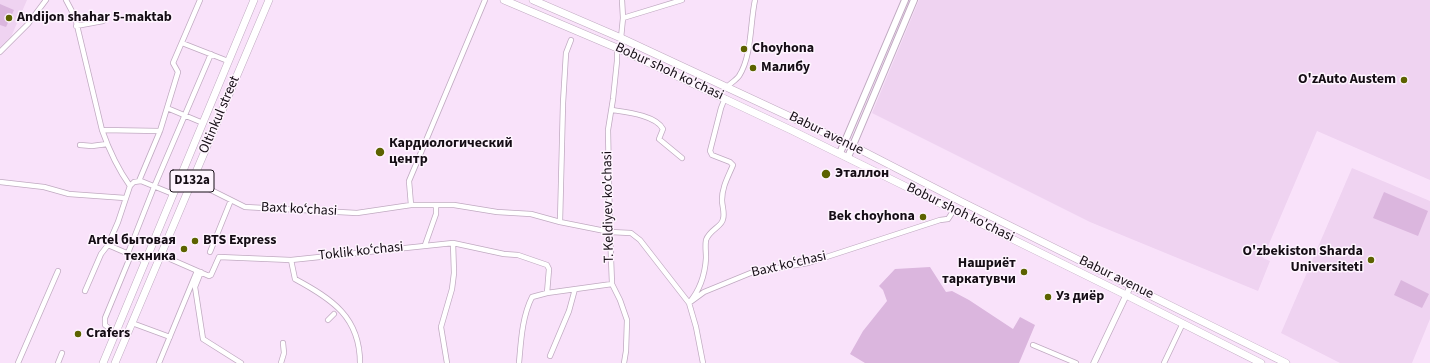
<!DOCTYPE html>
<html>
<head>
<meta charset="utf-8">
<style>
  body { margin:0 }
  canvas { display:block; background:#f9e2fa }
</style>
</head>
<body>
<canvas width="1430" height="363"></canvas>
<script>
const g = document.querySelector('canvas').getContext('2d');
g.lineJoin = 'round';
function fill(path, color) {
  g.fillStyle = color;
  g.fill(path, 'evenodd');
}
function strokePath(path, color, width, dash) {
  g.strokeStyle = color;
  g.lineWidth = width;
  g.lineCap = dash ? 'butt' : 'round';
  g.setLineDash(dash || []);
  g.stroke(path);
}
function write(font, color, halo, rows, align = 'center') {
  g.font = font + ' "Source Sans 3",sans-serif';
  g.lineWidth = 3;
  g.setLineDash([]);
  g.textBaseline = 'middle';
  g.strokeStyle = halo;
  g.fillStyle = color;
  for (const [text, x, y, turn = 0] of rows) {
    g.save();
    g.translate(x, y);
    g.rotate((+turn || 0) * Math.PI / 180);
    g.textAlign = isNaN(turn) ? turn : align;
    if (halo) g.strokeText(text, 0, 0);
    g.fillText(text, 0, 0);
    g.restore();
  }
}
const built = new Path2D(`
  M0,0H27L11,37L0,48Z
  M919,0H1430V180L1317,131L1263,258L1270,261L1258,291L1090,222L872,113Z
  M1352,168L1430,201V319L1412,363H1340L1281,333Z`);
const green = new Path2D(`
  M0,4L14,10L6,27L0,25Z
  M1384,192L1428,211L1418,236L1373,218Z
  M930,267L946,292L952,291L969,300L1013,329L1020,317L1035,325L1019,363H865L850,354L863,331L887,301L883,290L879,286L895,269Z
  M1401,280L1429,294L1422,308L1394,295Z`);
const minor = new Path2D(`
  M66,0L75,17L102,130C109,150 118,169 130,186
  M623,18L682,0
  M76,26L103,21
  M621,38L623,18L622,0
  M182,43L228,61
  M617,48V61L613,99L608,130L610,232L612,284L620,300L627,320L626,351L624,363
  M0,52L28,24L46,0
  M728,86C731,83 736,80 739,76C752,56 750,23 755,0
  M167,108L203,123
  M612,110C625,112 656,115 663,129L659,139L682,158
  M102,130L160,131
  M80,145L92,146L107,144
  M193,179L201,185L245,207L357,213L411,205H454L497,212L531,214L560,222L563,103L566,53L571,40
  M139,181L160,131L178,72L173,63L200,0
  M0,182L44,187L69,194L125,198
  M411,205L409,181L485,0
  M560,222L610,232L631,233L640,240L689,303L704,292L753,272L808,263L940,220L948,219L954,210
  M425,245L436,214V205
  M210,252L231,200
  M128,253L154,187L211,54
  M161,255L209,276L211,275L219,257L291,260L453,243L504,254L518,255L547,265L549,269L547,293
  M291,260L295,279C332,299 360,317 360,363
  M145,261L108,245L118,222L130,186L134,182L141,181L173,194
  M201,272L195,287L203,339L241,363
  M85,291L101,254L108,245
  M328,320L334,314
  M132,323L170,337
  M115,333L105,325V318L131,255
  M1033,345L1076,363
  M550,356L569,311L575,289
  M18,363L58,271
  M58,363L62,353
  M159,363L197,271
  M281,363L284,353L283,343
  M447,363L441,327L452,289L454,273L453,243
  M519,363C521,341 522,317 532,297L547,293L612,284
  M703,363L696,327L689,303C700,290 705,275 706,258C706,252 705,246 706,240C710,229 722,227 723,219C725,213 722,206 722,200C722,187 728,177 733,165L730,162L712,155L710,151L721,108L725,98
  M1164,363L1183,323`);
const tertiary = new Path2D(`
  M1094,363L1131,285`);
const secondary = new Path2D(`
  M840,153L905,0
  M848,157L914,0`);
const primary = new Path2D(`
  M504,0L617,48L791,130L1126,295L1261,363
  M533,0L621,38L853,146L960,201L1286,363
  M103,363L254,0
  M115,363L269,0`);
const markers = [
  [9,18,4,"#5c6200"],
  [744,49,4,"#5c6200"],
  [753,68,4,"#5c6200"],
  [1404,80,4,"#5c6200"],
  [380,152,5,"#5c6200"],
  [826,174,5,"#5c6200"],
  [923,217,4,"#5c6200"],
  [195,241,4,"#5c6200"],
  [184,249,4,"#5c6200"],
  [1371,260,4,"#5c6200"],
  [1024,272,4,"#5c6200"],
  [1048,297,4,"#5c6200"],
  [78,334,4,"#5c6200"]
];
const shields = [
  [192,181,44]
];
const shieldNames = [
  ["D132a",192,181]
];
const poiNames = [
  ["Andijon shahar 5-maktab",17,18],
  ["Choyhona",752,49],
  ["Малибу",761,68],
  ["O'zAuto Austem",1396,80,"right"],
  ["Кардиологический",389,144],
  ["центр",389,160],
  ["Эталлон",835,174],
  ["Bek choyhona",915,217,"right"],
  ["Artel бытовая",176,241,"right"],
  ["техника",176,257,"right"],
  ["BTS Express",203,241],
  ["O'zbekiston Sharda",1363,252,"right"],
  ["Universiteti",1363,268,"right"],
  ["Нашриёт",1016,264,"right"],
  ["таркатувчи",1016,280,"right"],
  ["Уз диёр",1056,297],
  ["Crafers",86,334]
];
const streetNames = [
  ["Bobur shoh ko'chasi",669,72,25],
  ["Oltinkul street",220,115,-67],
  ["Babur avenue",826,134,26],
  ["T. Keldiyev ko'chasi",609,207,-91],
  ["Baxt koʻchasi",299,210,3],
  ["Bobur shoh ko'chasi",960,213,26],
  ["Toklik koʻchasi",361,252,-6],
  ["Baxt koʻchasi",789,265,-13],
  ["Babur avenue",1116,278,26]
];
fill(built, '#efd3f1');
fill(green, '#dbb6de');
strokePath(minor, '#c0aac1', 6);
strokePath(tertiary, '#c0aac1', 7);
strokePath(secondary, '#c0aac1', 8);
strokePath(primary, '#c0aac1', 8);
strokePath(minor, '#fff', 4.5);
strokePath(tertiary, '#fff', 5.5);
strokePath(secondary, '#fff', 6);
strokePath(primary, '#fff', 7);
for (const [x, y, r, color] of markers) {
  const dot = new Path2D();
  dot.arc(x, y, r, 0, 2 * Math.PI);
  g.fillStyle = color;
  g.fill(dot);
  strokePath(dot, '#fef4fe', 1.5);
}
for (const [x, y, w] of shields) {
  const box = new Path2D();
  box.roundRect(x - w / 2, y - 11, w, 22, 3);
  g.fillStyle = '#fef4fe';
  g.fill(box);
  strokePath(box, '#150d15', 1);
}
write('bold 13px', '#150d15', null, shieldNames);
write('bold 14px', '#150d15', '#fef4fe', poiNames, 'left');
write('14px', '#150d15', '#fef4fe', streetNames);
</script>
</body>
</html>
